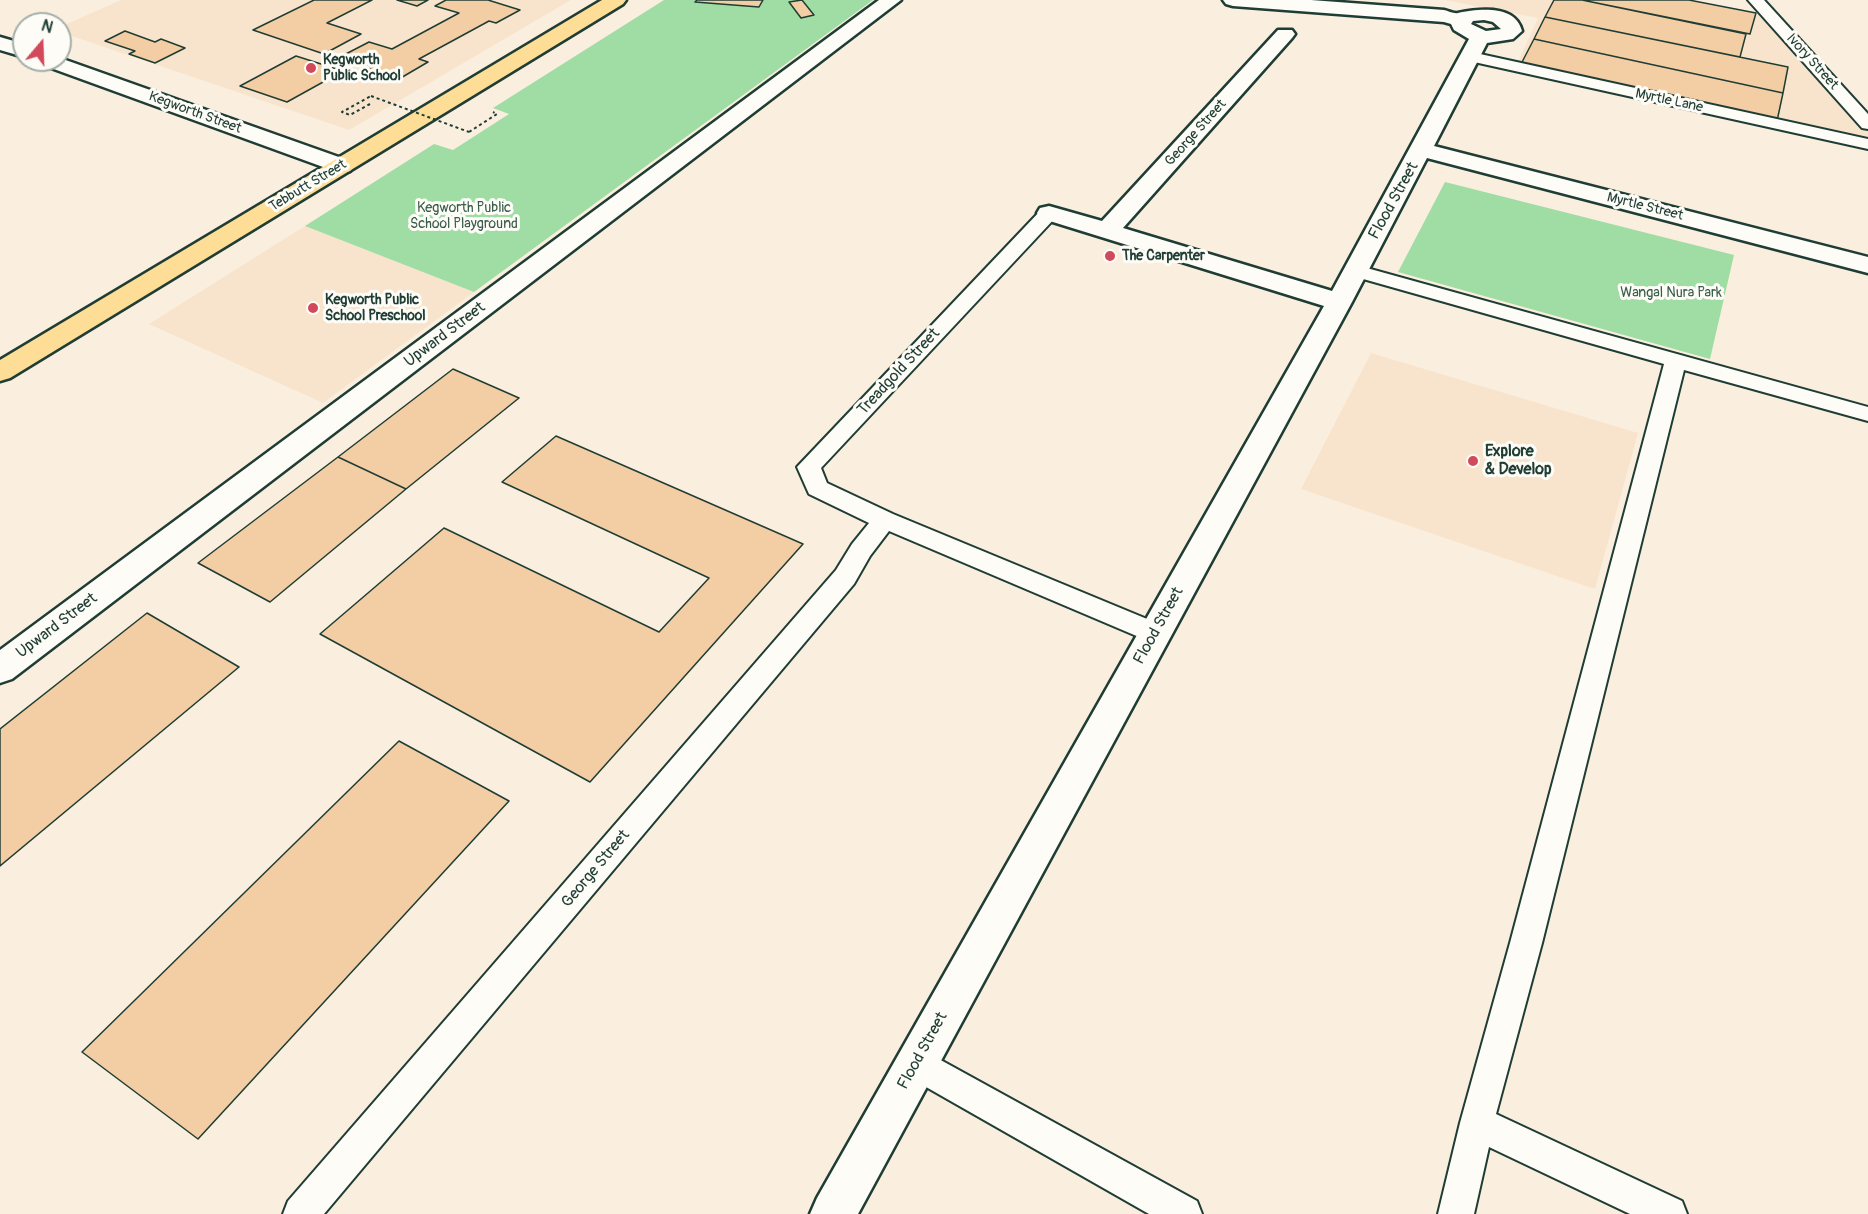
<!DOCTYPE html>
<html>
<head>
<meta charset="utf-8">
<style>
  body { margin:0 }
  #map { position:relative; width:1868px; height:1214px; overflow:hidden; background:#faeede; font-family:Pangolin,sans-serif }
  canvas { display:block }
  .north { position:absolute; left:12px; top:12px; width:60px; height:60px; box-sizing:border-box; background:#fdfcf7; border:2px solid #a4b0a9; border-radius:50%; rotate:19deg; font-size:16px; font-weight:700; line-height:24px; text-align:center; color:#1f3d34 }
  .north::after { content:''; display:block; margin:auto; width:21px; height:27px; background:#d1495b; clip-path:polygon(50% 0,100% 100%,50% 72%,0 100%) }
</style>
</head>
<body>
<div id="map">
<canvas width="1868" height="1214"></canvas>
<div class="north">N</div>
</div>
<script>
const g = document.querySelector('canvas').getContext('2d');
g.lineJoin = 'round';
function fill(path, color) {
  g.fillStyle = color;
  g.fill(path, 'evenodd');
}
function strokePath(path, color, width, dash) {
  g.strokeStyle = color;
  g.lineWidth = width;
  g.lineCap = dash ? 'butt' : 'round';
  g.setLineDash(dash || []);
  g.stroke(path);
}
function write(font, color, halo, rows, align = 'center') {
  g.font = font + ' Pangolin,sans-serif';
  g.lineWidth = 6;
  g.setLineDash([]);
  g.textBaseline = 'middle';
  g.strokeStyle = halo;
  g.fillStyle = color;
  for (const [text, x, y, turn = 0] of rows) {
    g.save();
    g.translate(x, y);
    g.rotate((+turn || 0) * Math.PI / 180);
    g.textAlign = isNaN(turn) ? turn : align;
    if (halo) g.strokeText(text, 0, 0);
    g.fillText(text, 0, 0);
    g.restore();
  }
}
const built = new Path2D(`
  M121,0H571L349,130L60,32V27Z
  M1445,0H1689L1756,13L1774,20L1868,124V143L1517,64L1538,18Z
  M305,226L474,292L323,403L149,324Z
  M1371,353L1638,433L1595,589L1301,489Z`);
const green = new Path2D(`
  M664,0H873L474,292L305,226L434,144L453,150L509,114L493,108Z
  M1445,182L1734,255L1710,359L1398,272Z`);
const building = new Path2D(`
  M314,0H372L327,23L361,34L324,54L253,30Z
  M397,0H428L417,6Z
  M446,0H488L520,10L496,23L489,21L419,59L428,62L399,79L338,58L369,42L392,49L459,13L435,6Z
  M697,0H763L759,7L695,2Z
  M802,0L814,15L801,18L789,2Z
  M1554,0H1582L1746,34L1740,57L1545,17Z
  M1582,0H1689L1756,13L1750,34Z
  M1545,17L1788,67L1783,93L1534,39Z
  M125,31L155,42L161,39L185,48L155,63L129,54L135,51L105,41Z
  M1534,39L1783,93L1777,121L1521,64Z
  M296,56L343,71L287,102L240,86Z
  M453,369L519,398L406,489L338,457Z
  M556,436L803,544L590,782L320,634L444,528L659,632L709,578L502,482Z
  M338,457L406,489L270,602L198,563Z
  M147,613L239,667L0,866V729Z
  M399,741L509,801L198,1139L82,1052Z`);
const path = new Path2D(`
  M370,104L350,115L342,112L371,96
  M469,132L497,114L493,112`);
const lane = new Path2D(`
  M1748,0H1764L1868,114V129L1862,128Z
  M1471,52L1868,139V149L1465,60L1463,57L1465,54Z
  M1049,207L1056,209L1058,213L1056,217L821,468L827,483L893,514L1164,626L1168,633L1164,640L1155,643L1146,640L889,531L870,556L854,584L324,1214H283L288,1201L836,570L852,544L869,523L809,494L797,467L1042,209Z
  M1356,265L1868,407V421L1684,370L1542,943L1496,1114L1682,1201L1687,1214H1630L1489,1147L1474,1214H1438L1460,1123L1510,943L1664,364L1349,275L1346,271L1349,267Z
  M917,1047L1197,1201L1202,1214H1149L905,1075L900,1063L905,1051Z`);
const street = new Path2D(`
  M879,0H901L12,679L0,683V650Z
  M1223,0H1311L1444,10C1448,11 1454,14 1458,13C1478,9 1515,4 1522,31L1513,39L1487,43L1434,146L1868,257V273L1427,158L1352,302L858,1214H810L817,1198L1324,306L1040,218L1037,213L1040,208L1049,206L1102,221L1278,30H1292L1295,34L1292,38L1123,228L1332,291L1469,39L1454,30L1451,24L1444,22L1233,6L1226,4ZM1484,20L1493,22L1501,29L1486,31L1471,24L1473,21Z
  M0,37L24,44V57L0,50Z
  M60,58L350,161L354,166L350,171L342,173L334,171L40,64L37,60H60Z`);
const primary = new Path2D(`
  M602,0H626L623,4L10,378L0,381V360Z`);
const pathBridge = new Path2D(`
  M371,96L469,132`);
const markers = [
  [311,68,6,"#d1495b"],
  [1110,256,6,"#d1495b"],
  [313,308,6,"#d1495b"],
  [1473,461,6,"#d1495b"]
];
const farPoinames = [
  ["Kegworth",323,60],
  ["Public School",323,76],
  ["The Carpenter",1122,256],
  ["Kegworth Public",325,300],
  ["School Preschool",325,316]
];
const farStreetnames = [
  ["Ivory Street",1812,62,48],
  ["Myrtle Lane",1669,101,12],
  ["Kegworth Street",195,113,20],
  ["George Street",1196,133,-48],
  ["Tebbutt Street",308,186,-31],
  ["Myrtle Street",1645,207,14]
];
const farParknames = [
  ["Kegworth Public",464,208],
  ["School Playground",464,224],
  ["Wangal Nura Park",1671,293]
];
const streetNames = [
  ["Flood Street",1394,201,-61],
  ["Upward Street",445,335,-37],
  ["Treadgold Street",899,372,-47],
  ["Upward Street",57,626,-37],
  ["Flood Street",1159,626,-61],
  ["George Street",596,869,-50],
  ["Flood Street",923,1051,-61]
];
const poiNames = [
  ["Explore",1485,452],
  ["& Develop",1485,470]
];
fill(built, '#f8e4cc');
fill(green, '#9fdda4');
fill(building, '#f3cda3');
strokePath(building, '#1f3d34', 1.5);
strokePath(lane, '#1f3d34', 4);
strokePath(street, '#1f3d34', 5);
strokePath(primary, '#1f3d34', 5);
strokePath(path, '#1f3d34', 2, [3, 3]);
fill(lane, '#fdfcf7');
fill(street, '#fdfcf7');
fill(primary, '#fedd96');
strokePath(pathBridge, '#1f3d34', 2, [3, 3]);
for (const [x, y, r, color] of markers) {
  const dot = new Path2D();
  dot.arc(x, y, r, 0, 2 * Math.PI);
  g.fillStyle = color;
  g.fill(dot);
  strokePath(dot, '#fdfcf7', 2);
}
write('bold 14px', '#1f3d34', '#fdfcf7', farPoinames, 'left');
write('14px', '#1f3d34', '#fdfcf7', farStreetnames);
write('14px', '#395d4a', '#fdfcf7', farParknames);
write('16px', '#1f3d34', '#fdfcf7', streetNames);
write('bold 16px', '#1f3d34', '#fdfcf7', poiNames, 'left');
</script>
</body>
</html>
